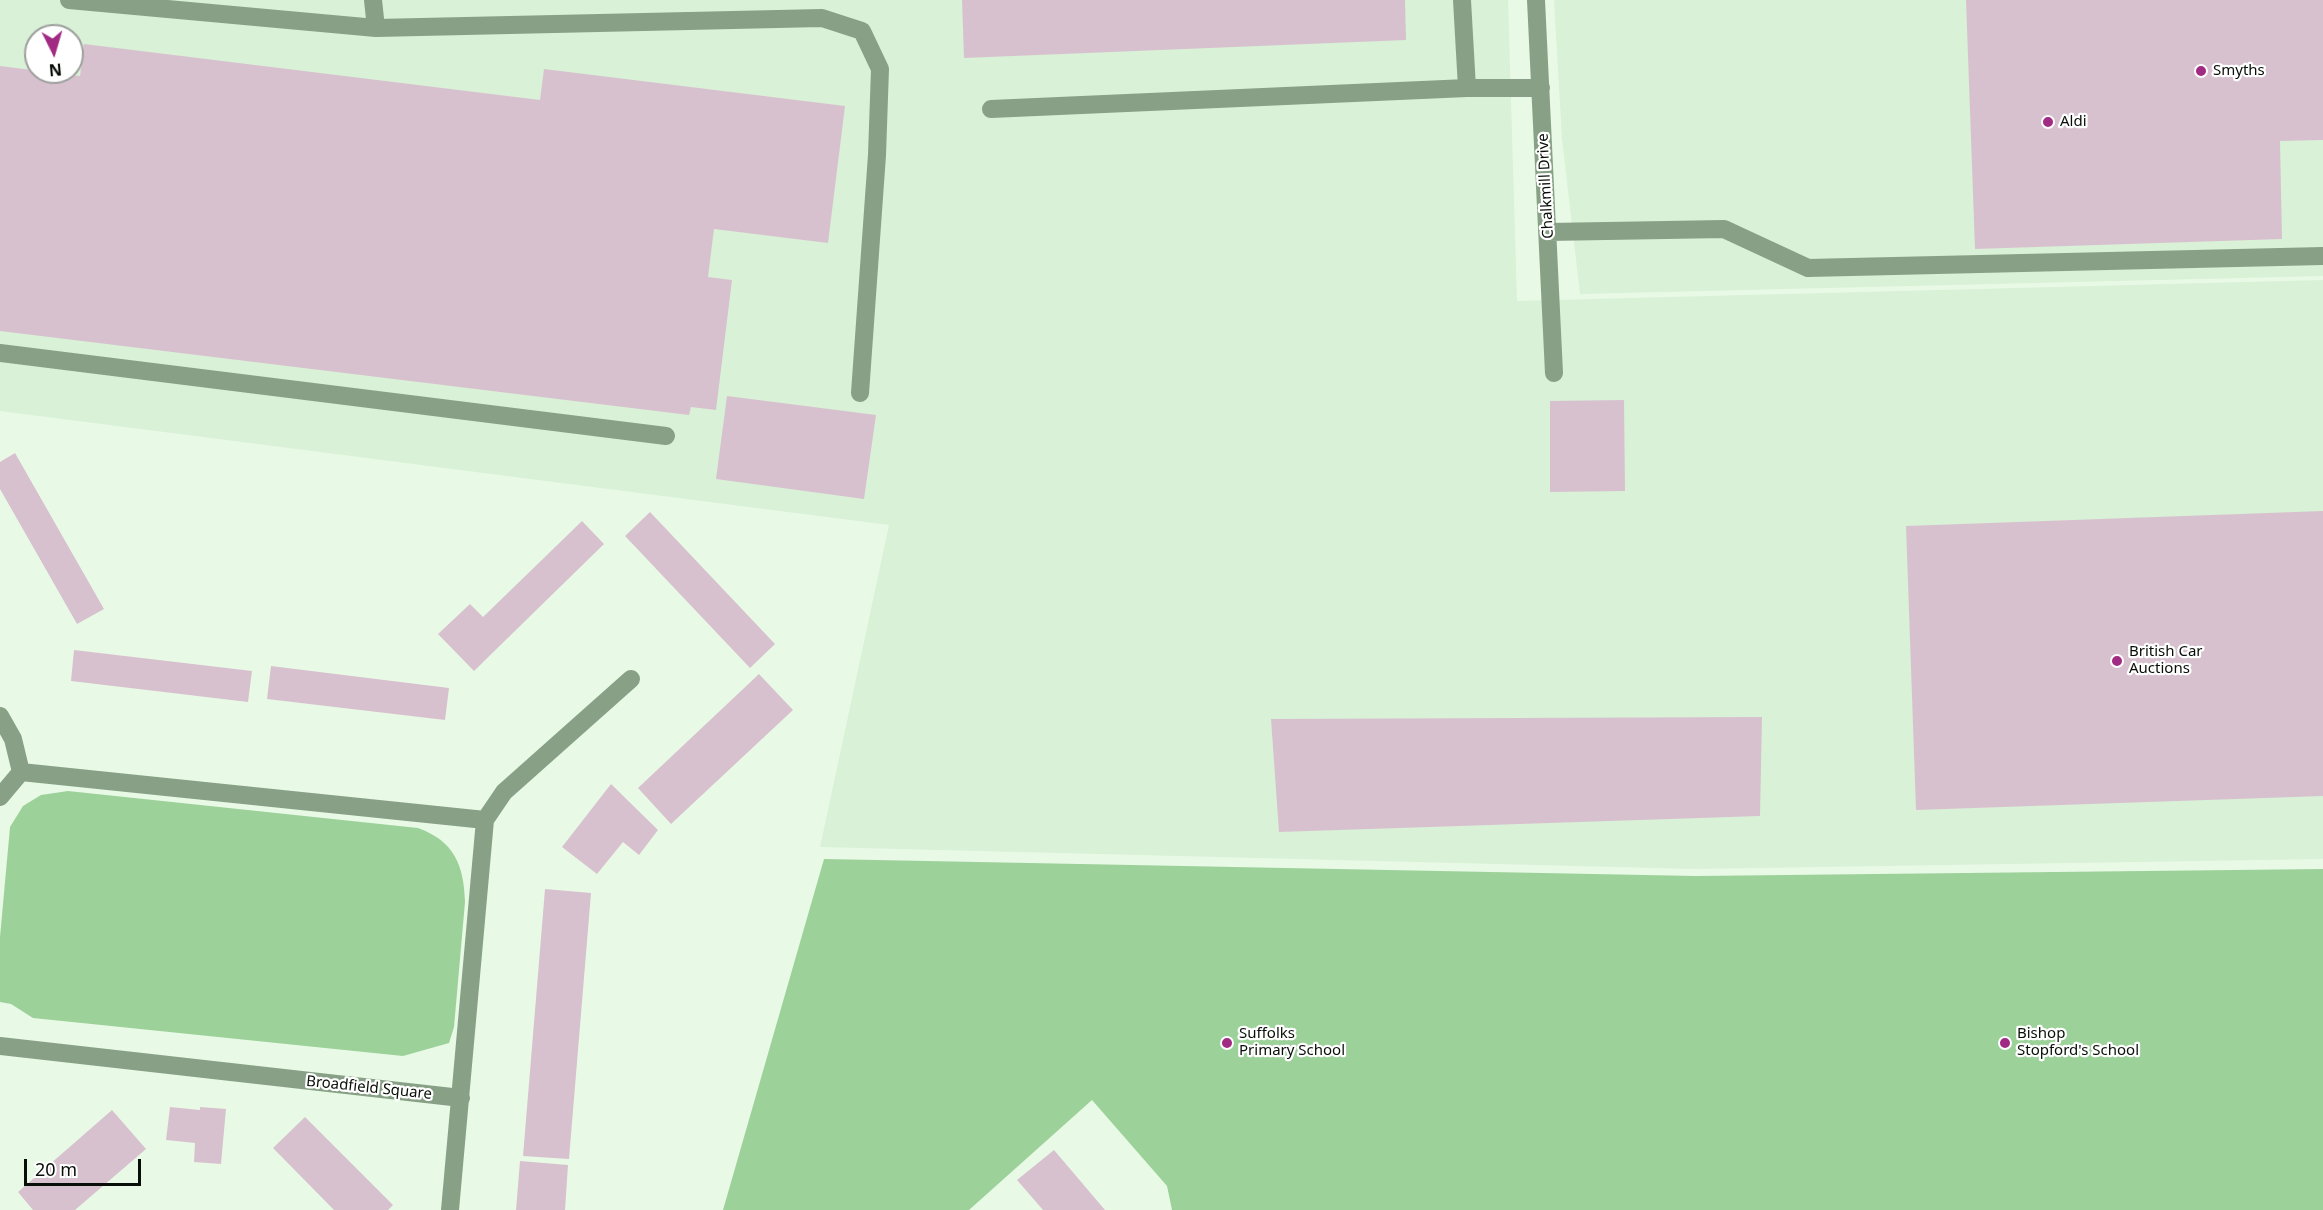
<!DOCTYPE html>
<html>
<head>
<meta charset="utf-8">
<style>
  body { margin:0 }
  #map { position:relative; width:2323px; height:1210px; overflow:hidden; background:#e8fae6; font-family:"Noto Sans",sans-serif }
  canvas { display:block }
  .north { position:absolute; left:24px; top:24px; width:60px; height:60px; box-sizing:border-box; background:#fff; border:2px solid #9c9f9c; border-radius:50%; rotate:175deg; font-size:16px; font-weight:700; line-height:24px; text-align:center; color:#080e08 }
  .north::after { content:''; display:block; margin:auto; width:21px; height:27px; background:#a12a82; clip-path:polygon(50% 0,100% 100%,50% 72%,0 100%) }
  .scale { position:absolute; left:24px; top:1159px; width:117px; height:27px; box-sizing:border-box; border:3px solid #080e08; border-top:0; padding-left:8px; font-size:18px; line-height:21px; white-space:nowrap; color:#080e08; -webkit-text-stroke:4px #fff; paint-order:stroke }
</style>
</head>
<body>
<div id="map">
<canvas width="2323" height="1210"></canvas>
<div class="north">N</div>
<div class="scale">20 m</div>
</div>
<script>
const g = document.querySelector('canvas').getContext('2d');
g.lineJoin = 'round';
function fill(path, color) {
  g.fillStyle = color;
  g.fill(path, 'evenodd');
}
function strokePath(path, color, width, dash) {
  g.strokeStyle = color;
  g.lineWidth = width;
  g.lineCap = dash ? 'butt' : 'round';
  g.setLineDash(dash || []);
  g.stroke(path);
}
function write(font, color, halo, rows, align = 'center') {
  g.font = font + ' "Noto Sans",sans-serif';
  g.lineWidth = 4.5;
  g.setLineDash([]);
  g.textBaseline = 'middle';
  g.strokeStyle = halo;
  g.fillStyle = color;
  for (const [text, x, y, turn = 0] of rows) {
    g.save();
    g.translate(x, y);
    g.rotate((+turn || 0) * Math.PI / 180);
    g.textAlign = isNaN(turn) ? turn : align;
    if (halo) g.strokeText(text, 0, 0);
    g.fillText(text, 0, 0);
    g.restore();
  }
}
const built = new Path2D(`
  M0,0H1508L1517,301L2323,280V859L1695,869L820,847L889,525L0,411ZM36,36H72V72H36Z
  M1554,0H2323V276L1580,294L1562,139Z`);
const green = new Path2D(`
  M68,791L418,828C454,841 464,865 465,902L454,1027L449,1043L403,1056L33,1018L11,1004L0,1002V937L10,827L23,806L41,795Z
  M824,859L1696,876L2323,869V1210H1172L1167,1186L1092,1100L969,1210H723Z`);
const building = new Path2D(`
  M962,0H1405L1406,40L964,58Z
  M1966,0H2323V140L2280,141L2282,239L1975,249Z
  M84,44L540,100L544,69L845,106L828,243L714,229L708,277L732,280L716,410L691,407L689,415L0,331V66L80,76Z
  M727,396L876,415L864,499L716,479Z
  M1624,400L1625,491L1550,492V401Z
  M15,453L104,609L77,624L0,489V462Z
  M2323,511V796L1916,810L1906,526Z
  M650,512L775,644L750,668L625,536Z
  M582,521L604,544L474,671L438,634L470,604L483,617Z
  M74,650L252,671L248,702L71,681Z
  M271,666L449,688L445,720L267,699Z
  M759,674L793,710L671,824L638,788Z
  M1762,717L1760,816L1279,832L1271,719Z
  M611,784L658,830L639,855L623,842L597,874L562,847Z
  M545,889L591,893L569,1159L523,1156Z
  M170,1107L200,1110V1107L226,1109L221,1164L194,1162L195,1143L166,1140Z
  M112,1110L146,1149L75,1210H33L18,1192Z
  M305,1117L393,1205L388,1210H334L273,1148Z
  M1054,1150L1105,1210H1043L1017,1180Z
  M520,1161L568,1165L565,1210H516Z`);
const minor = new Path2D(`
  M69,0L376,28
  M373,0L376,28L822,18L862,31L880,69L877,155L860,393
  M1536,0L1554,373
  M1467,88H1541
  M991,109L1467,88L1462,0
  M1548,232L1724,229L1808,268L2323,256
  M0,353L666,436
  M0,716L13,739L21,772
  M0,797L21,772L485,820L450,1210
  M485,820L504,792L631,679
  M0,1046L461,1098`);
const markers = [
  [2201,71,6,"#a12a82"],
  [2048,122,6,"#a12a82"],
  [2117,661,6,"#a12a82"],
  [1227,1043,6,"#a12a82"],
  [2005,1043,6,"#a12a82"]
];
const poiNames = [
  ["Smyths",2213,71],
  ["Aldi",2060,122],
  ["British Car",2129,652],
  ["Auctions",2129,669],
  ["Suffolks",1239,1034],
  ["Primary School",1239,1051],
  ["Bishop",2017,1034],
  ["Stopford's School",2017,1051]
];
const streetNames = [
  ["Chalkmill Drive",1546,186,-93],
  ["Broadfield Square",369,1088,6]
];
fill(built, '#d9f1d7');
fill(green, '#9dd19a');
fill(building, '#d8c1cf');
strokePath(minor, '#88a186', 18);
for (const [x, y, r, color] of markers) {
  const dot = new Path2D();
  dot.arc(x, y, r, 0, 2 * Math.PI);
  g.fillStyle = color;
  g.fill(dot);
  strokePath(dot, '#fff', 2);
}
write('15px', '#080e08', '#fff', poiNames, 'left');
write('15px', '#080e08', '#fff', streetNames);
</script>
</body>
</html>
